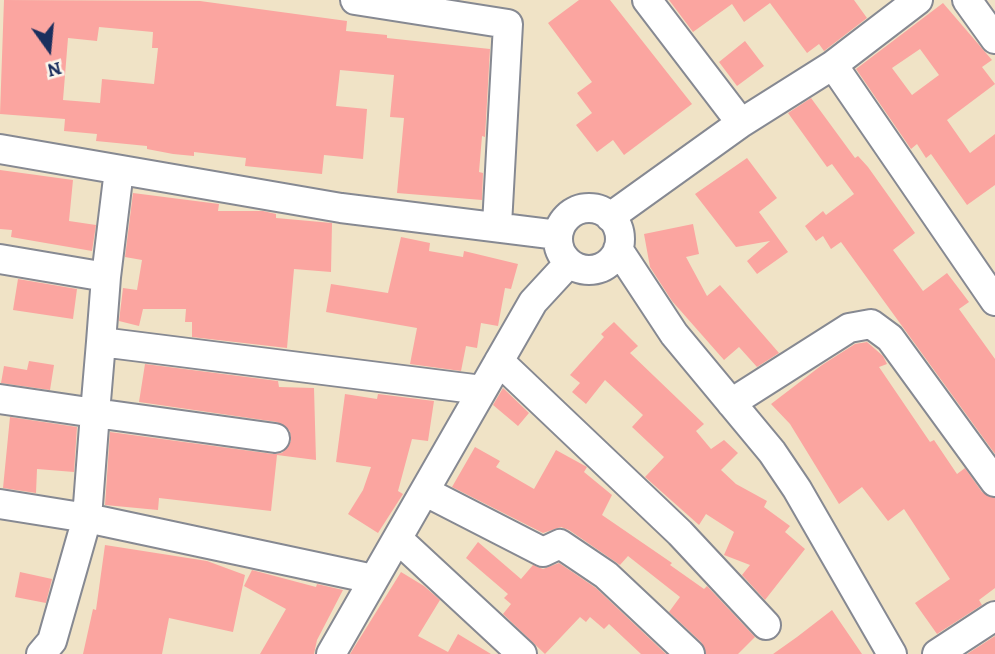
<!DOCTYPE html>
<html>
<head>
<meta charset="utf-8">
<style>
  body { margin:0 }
  #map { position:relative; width:995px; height:654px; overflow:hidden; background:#f0e3c6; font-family:Alegreya,serif }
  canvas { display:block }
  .north { position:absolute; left:14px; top:14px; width:70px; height:70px; -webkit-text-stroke:5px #fbf7ec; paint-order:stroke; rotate:165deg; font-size:19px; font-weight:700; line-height:28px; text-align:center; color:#1b2f5e }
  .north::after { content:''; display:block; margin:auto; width:24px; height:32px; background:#1b2f5e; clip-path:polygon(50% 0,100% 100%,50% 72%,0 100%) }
</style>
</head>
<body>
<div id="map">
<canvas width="995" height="654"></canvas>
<div class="north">N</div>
</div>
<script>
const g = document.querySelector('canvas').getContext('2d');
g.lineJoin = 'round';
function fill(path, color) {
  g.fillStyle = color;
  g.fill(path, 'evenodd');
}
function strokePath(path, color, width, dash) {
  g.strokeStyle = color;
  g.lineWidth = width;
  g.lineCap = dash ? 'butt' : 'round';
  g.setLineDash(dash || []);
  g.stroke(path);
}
const building = new Path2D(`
  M4,0L200,1L347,21L346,31L387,35V38L490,49L485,137L482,136L479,172L483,173L482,200L397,193L404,118L390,117L394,75L340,70L336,106L367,109L363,159L324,155L322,174L245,166L246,158L194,152V156L173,154L147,149V146L96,141L97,134L64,131L65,119L0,114ZM99,27L153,32L152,48H158L154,84L102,79L100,103L63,100L68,38L97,41Z
  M579,0H610L692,104L624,155L613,140L597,152L576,125L592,113L577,93L592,82L548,23Z
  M669,0H854L867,18L824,51L819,44L807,53L770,3L744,22L732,4L693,32Z
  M943,3L992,60L982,67L995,84L947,120L970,153L995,134V185L967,205L931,154L926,158L917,144L911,149L856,69ZM920,49L939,75L912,95L892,68Z
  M745,41L764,66L737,86L719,62Z
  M811,98L855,158L858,156L868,167L915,233L893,250L923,291L947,273L969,302L959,309L995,359V454L841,242L831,249L823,236L816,241L805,226L823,211L826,215L854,194L832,164L827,167L788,113Z
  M747,158L777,198L759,212L788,252L757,274L747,261L770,241L736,247L695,194Z
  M0,170L73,180L69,221L96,225L92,251L11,237L12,230L0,229Z
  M133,193L219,204L218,211H263L276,214V218L332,223L331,272L294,269L287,348L192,337V322H185L186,309H143L139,326L119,321L123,288L137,290L142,260L125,257Z
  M693,224L699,254L686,257L707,296L720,285L779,353L757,367L739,347L724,360L672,301L650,267L644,234Z
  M401,237L430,243L429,251L463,257L464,251L518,264L511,289L505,288L498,326L481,323L477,348L466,346L461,371L410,364L417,328L326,312L331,284L388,293Z
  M18,279L77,289L73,319L13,310Z
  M614,322L638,346L630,353L704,424L696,431L711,449L724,440L738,453L721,470L736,484L767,501L764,507L790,526L785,532L805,549L765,600L742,575L750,565L724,555L734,532L706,514L699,525L645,477L664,457L632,427L643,415L605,380L586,404L572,392L580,383L570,375L604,337L601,334Z
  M867,342L883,356L887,364L879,367L930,442L934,440L957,474L965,468L982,492L995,498V588L979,600L982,605L937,634L915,603L950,579L904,509L888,521L862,487L839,504L790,424L771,404L822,365L855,344Z
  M29,361L54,365L50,390L1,383L4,366L27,370Z
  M145,364L278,381L279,387L314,388L316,460L277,455L271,511L159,498L158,510L105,505L110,432L273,454L282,453L291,441L290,431L277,422L139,402Z
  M503,388L529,413L518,426L493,405Z
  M345,394L377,399L378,394L434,401L428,441L412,439L398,491L403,494L378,533L348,514L363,490L371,467L336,462Z
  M10,417L77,427L74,472L37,469L36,493L3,488Z
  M475,447L500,461L496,467L534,489L556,450L587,467L584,472L612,495L602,515L672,563L670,565L704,589L707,586L755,637L738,654H706L701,642L669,612L680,597L628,556L620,565L569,530L561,527L543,533L452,487Z
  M478,542L521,579L533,565L543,569L559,563L596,588L666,654H641L609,624L604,629L590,617L586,622L580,617L545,654L503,614L511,604L504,598L508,594L466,558Z
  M105,545L207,561L245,575L233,632L169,618L162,654H83L93,609L96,610Z
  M252,570L316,587L317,584L343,590L317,640L314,654H260L286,609L244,586Z
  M20,572L52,579L46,603L15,597Z
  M401,572L424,586L440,600L418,636L448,652L458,634L491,654H350Z
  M832,610L862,654H773L797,637Z
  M995,636V654H967Z`);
const minor = new Path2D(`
  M355,0L508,24L497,225
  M647,0L741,123
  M967,0L995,39
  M833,65L995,301
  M0,149L341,208L558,235
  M558 239a31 31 0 1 1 62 0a31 31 0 1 1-62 0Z
  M610,217L741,123L833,65L918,0
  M618,249L674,334L772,452L797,489L892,654
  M0,259L106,277L119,170
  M101,342L106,277
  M499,361L680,533L766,625
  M0,399L95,413L87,518L373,579
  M731,403L849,328L871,324L890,338L995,482
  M275,438L95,413L101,342L482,390
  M426,492L543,552L560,544L606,575L690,654
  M0,504L87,518L52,641L41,654
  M399,540L522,654
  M331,654L533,302L569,263
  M937,654L995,616`);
fill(building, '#fba5a0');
strokePath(minor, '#868992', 32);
strokePath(minor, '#fff', 28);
</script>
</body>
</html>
